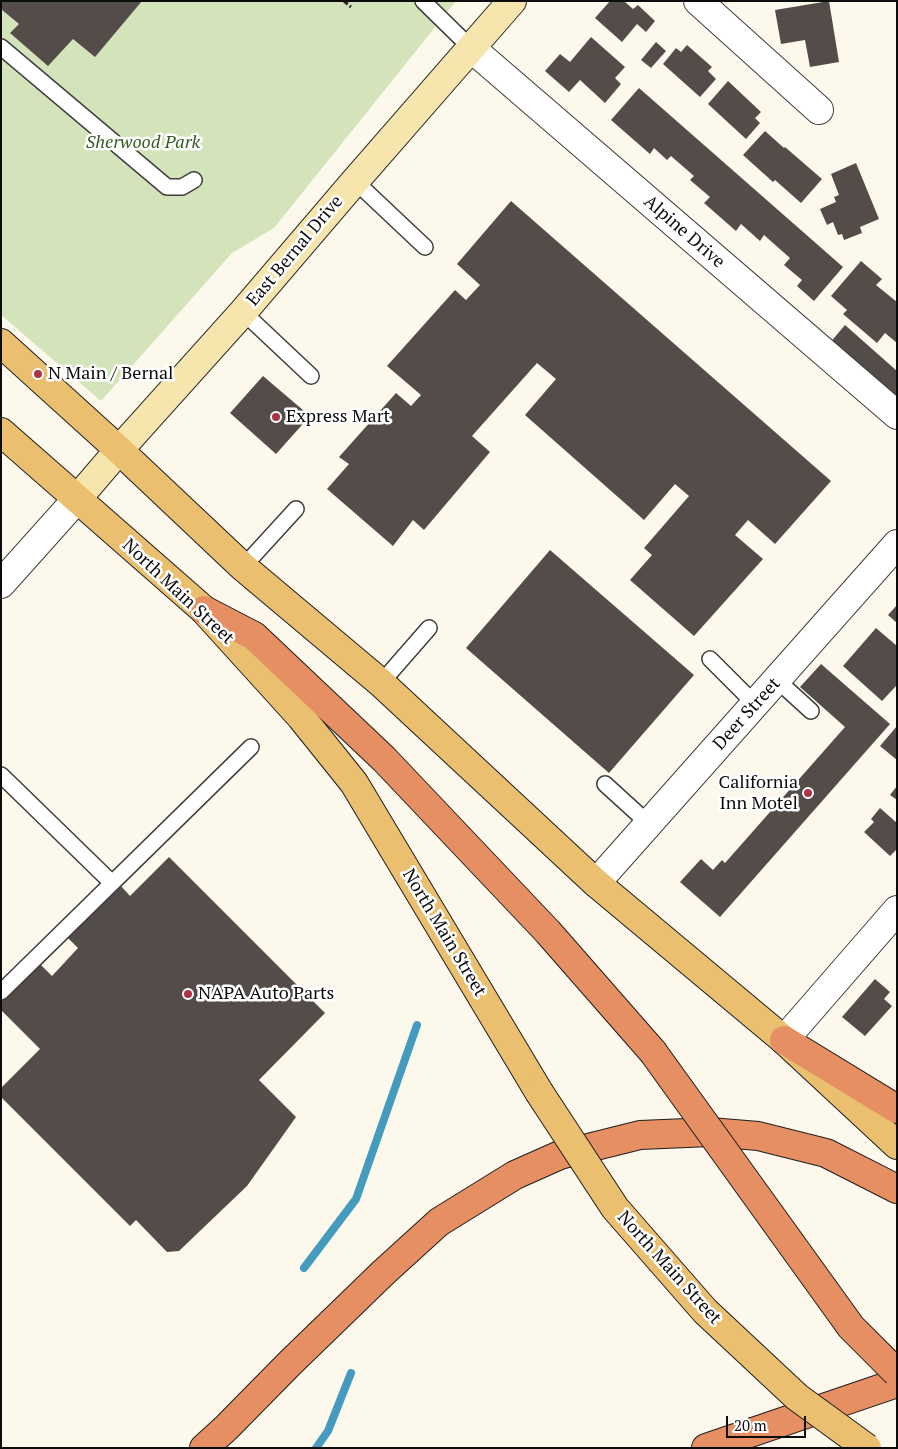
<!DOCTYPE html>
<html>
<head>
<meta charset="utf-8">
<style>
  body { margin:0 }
  #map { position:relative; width:898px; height:1449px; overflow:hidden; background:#fdf8ec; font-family:"PT Serif",serif }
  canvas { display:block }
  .frame { position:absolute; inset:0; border:2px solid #0c0c0c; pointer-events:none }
  .scale { position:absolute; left:726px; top:1416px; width:80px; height:22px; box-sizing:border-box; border:2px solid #0c0c0c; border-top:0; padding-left:6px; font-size:15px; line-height:18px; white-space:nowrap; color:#0c0c0c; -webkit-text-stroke:4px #fff; paint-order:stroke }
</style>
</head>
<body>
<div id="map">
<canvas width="898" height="1449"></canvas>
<div class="frame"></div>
<div class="scale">20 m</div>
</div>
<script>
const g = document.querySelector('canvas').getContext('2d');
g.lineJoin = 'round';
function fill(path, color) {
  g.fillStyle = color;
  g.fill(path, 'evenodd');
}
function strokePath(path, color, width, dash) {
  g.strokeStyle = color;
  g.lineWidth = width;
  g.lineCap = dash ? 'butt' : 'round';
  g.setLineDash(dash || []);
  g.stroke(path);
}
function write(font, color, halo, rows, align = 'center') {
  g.font = font + ' "PT Serif",serif';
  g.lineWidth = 5;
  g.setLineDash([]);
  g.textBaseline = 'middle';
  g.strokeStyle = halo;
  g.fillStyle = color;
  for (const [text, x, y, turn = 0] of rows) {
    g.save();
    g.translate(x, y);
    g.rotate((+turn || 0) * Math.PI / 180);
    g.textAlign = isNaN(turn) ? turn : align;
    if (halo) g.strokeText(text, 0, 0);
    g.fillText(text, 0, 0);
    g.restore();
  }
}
const green = new Path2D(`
  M1,1H456L274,228L232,253L101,401L1,315Z`);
const stream = new Path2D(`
  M304,1268L356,1199L417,1025
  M316,1448L328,1431L351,1373`);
const building = new Path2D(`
  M1,1H142L95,57L73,39L48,66L10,33L19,24L1,9Z
  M610,1H624L633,9L638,5L655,21L646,32L637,24L622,42L595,18Z
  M829,1L839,62L810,67L805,40L781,44L775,10Z
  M591,37L625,67L615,78L621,84L605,103L580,80L569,92L545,71L560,54L570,62Z
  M656,42L666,51L651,68L641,60Z
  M687,45L712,67L708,71L716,79L700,97L663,64L676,48L681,52Z
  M728,81L761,112L755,118L760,123L746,139L708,104Z
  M639,88L843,267L814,301L797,286L802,280L784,265L790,258L764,235L760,241L741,224L736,231L704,203L710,197L690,180L694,176L671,156L667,160L654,148L650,154L611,120Z
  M765,131L784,148L785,147L822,179L801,203L775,180L773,182L743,155Z
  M856,163L879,219L860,227L862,233L844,240L842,234L838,235L833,222L827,225L820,209L836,202L834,197L839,195L831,174Z
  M511,201L831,481L775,544L748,520L735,535L763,559L694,636L630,580L652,555L644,548L689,496L675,484L644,520L525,415L556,379L537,363L472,436L490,452L424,530L413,520L393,546L327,489L349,464L339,457L396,393L411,406L421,395L387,366L455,290L466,300L480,285L457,264Z
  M861,261L882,279L876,285L897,302V343L885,333L877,343L843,314L847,310L831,296Z
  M845,325L897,371V398L829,344Z
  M263,376L310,416L276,454L230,413Z
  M550,550L694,675L609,773L466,648Z
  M897,605V623L888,615Z
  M876,628L897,646V685L882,701L843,666Z
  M821,664L890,724L720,917L680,882L701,859L713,870L722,860L725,863L845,727L800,687Z
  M897,726V760L880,746Z
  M897,786V800L890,795Z
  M880,808L897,823V849L890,856L864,832L874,822L871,819Z
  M169,857L325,1013L259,1080L296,1117L247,1186L179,1251L167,1252L136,1220L130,1226L1,1097V1088L40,1049L1,1010V997L37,961L52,976L78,948L68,938L121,886L130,896Z
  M875,979L890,992L884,999L892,1006L865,1036L842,1017Z`);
const path = new Path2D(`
  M344,1L351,7`);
const service = new Path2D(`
  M423,1L471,48
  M1,47L167,187H182L194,180
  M355,181L425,247
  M243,312L311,376
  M243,567L296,509
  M710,659L755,704
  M777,680L811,711
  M381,683L429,628
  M1,775L112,883
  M605,784L649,824
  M1,992L251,747`);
const minor = new Path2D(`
  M698,1L819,110
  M471,48L897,415
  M1,584L77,499
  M596,883L897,544
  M784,1040L897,910`);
const secondary = new Path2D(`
  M77,499L119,450L243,312L355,181L512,1`);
const primary = new Path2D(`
  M1,343L119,450L243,567L381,683L596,883L784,1040L897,1145
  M1,432L204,610L301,717L354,783L539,1092`);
const motorway = new Path2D(`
  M204,610L254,636L384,759L548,932L653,1052
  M784,1040L897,1109
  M204,1448L226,1428L290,1363L384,1272L439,1222L515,1175L560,1155L640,1135L710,1132L758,1136L826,1153L897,1189
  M706,1448L897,1383`);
const primaryBridge = new Path2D(`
  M539,1092L615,1208L705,1311L797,1397L867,1448`);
const motorwayBridge = new Path2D(`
  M653,1052L851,1327L897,1373`);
const markers = [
  [38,374,5,"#ac3346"],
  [276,417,5,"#ac3346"],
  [808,793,5,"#ac3346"],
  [188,994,5,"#ac3346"]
];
const parkNames = [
  ["Sherwood Park",143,143]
];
const streetNames = [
  ["Alpine Drive",684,232,41],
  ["East Bernal Drive",295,251,-50],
  ["North Main Street",178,592,43],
  ["Deer Street",747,714,-48],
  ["North Main Street",444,933,59],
  ["North Main Street",669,1268,48]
];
const poiNames = [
  ["N Main / Bernal",48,374],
  ["Express Mart",286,417],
  ["California",798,783,"right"],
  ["Inn Motel",798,804,"right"],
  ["NAPA Auto Parts",198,994]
];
fill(green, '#d4e4ba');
strokePath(stream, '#459bbe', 8);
fill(building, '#534c49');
strokePath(service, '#3f3f3f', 18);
strokePath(minor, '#3f3f3f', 30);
strokePath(secondary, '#2e2e2e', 30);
strokePath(primary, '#1d1d1d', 30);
strokePath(motorway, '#1d1d1d', 30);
strokePath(path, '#2e2e2e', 3, [5, 2.5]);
strokePath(service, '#fff', 15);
strokePath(minor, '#fff', 28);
strokePath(secondary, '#f6e6ae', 28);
strokePath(primary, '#eabf6f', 28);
strokePath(motorway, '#e58f62', 28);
strokePath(primaryBridge, '#1d1d1d', 30, []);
strokePath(motorwayBridge, '#1d1d1d', 30, []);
strokePath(primaryBridge, '#eabf6f', 28);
strokePath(motorwayBridge, '#e58f62', 28);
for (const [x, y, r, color] of markers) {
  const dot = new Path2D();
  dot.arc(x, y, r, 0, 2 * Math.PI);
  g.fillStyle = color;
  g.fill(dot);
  strokePath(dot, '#fff', 2);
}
write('italic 18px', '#355c23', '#fff', parkNames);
write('18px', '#0c0c0c', '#fff', streetNames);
write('18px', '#0c0c0c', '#fff', poiNames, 'left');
</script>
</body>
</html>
